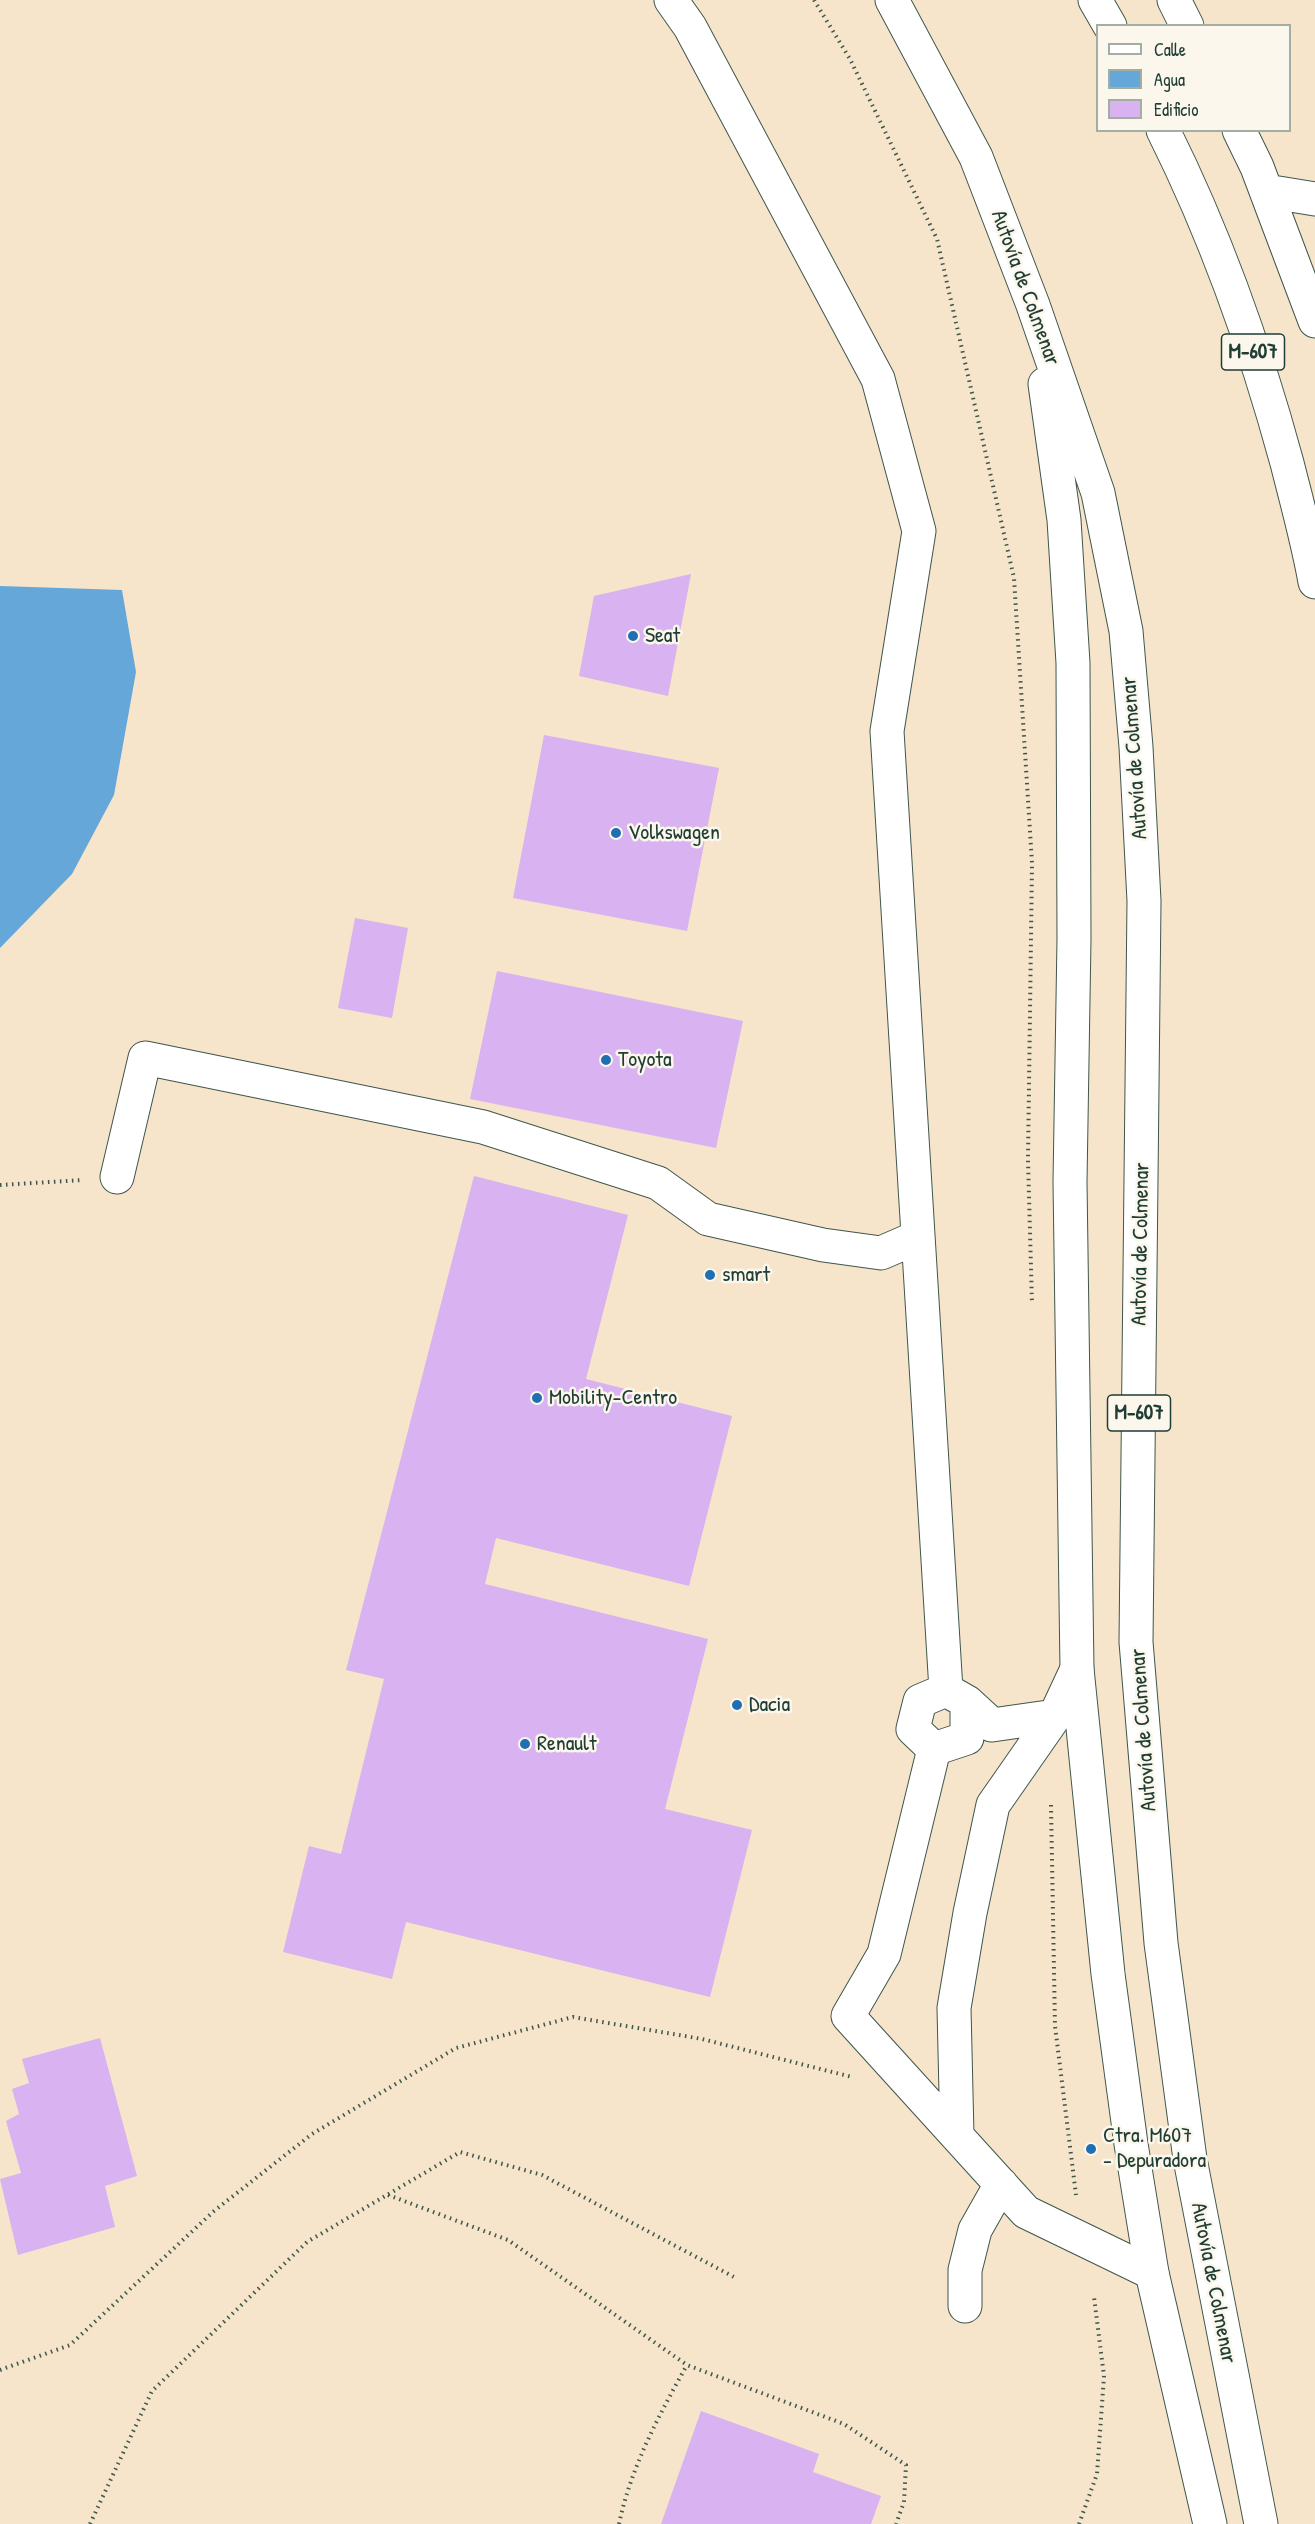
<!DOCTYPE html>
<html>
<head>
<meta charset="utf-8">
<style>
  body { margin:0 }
  #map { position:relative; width:1315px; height:2524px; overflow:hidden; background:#f6e4cb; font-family:"Patrick Hand",sans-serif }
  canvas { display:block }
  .legend { position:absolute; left:1096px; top:24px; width:195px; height:108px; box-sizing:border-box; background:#fbf7ec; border:2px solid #a3ada2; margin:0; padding:8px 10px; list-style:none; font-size:18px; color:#1f3d34 }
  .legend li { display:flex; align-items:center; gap:12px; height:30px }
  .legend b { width:30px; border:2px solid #a3ada2 }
</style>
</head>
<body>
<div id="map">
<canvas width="1315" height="2524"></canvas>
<ul class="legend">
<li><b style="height:8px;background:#fff"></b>Calle</li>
<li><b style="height:16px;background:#65a7d9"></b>Agua</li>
<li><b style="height:16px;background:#d8b2f1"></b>Edificio</li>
</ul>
</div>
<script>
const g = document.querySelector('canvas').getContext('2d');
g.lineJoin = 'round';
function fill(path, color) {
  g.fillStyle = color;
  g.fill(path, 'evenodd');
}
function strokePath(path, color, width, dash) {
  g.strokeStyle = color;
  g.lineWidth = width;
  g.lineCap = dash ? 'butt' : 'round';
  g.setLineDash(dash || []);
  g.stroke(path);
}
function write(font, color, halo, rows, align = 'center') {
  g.font = font + ' "Patrick Hand",sans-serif';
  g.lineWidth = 5;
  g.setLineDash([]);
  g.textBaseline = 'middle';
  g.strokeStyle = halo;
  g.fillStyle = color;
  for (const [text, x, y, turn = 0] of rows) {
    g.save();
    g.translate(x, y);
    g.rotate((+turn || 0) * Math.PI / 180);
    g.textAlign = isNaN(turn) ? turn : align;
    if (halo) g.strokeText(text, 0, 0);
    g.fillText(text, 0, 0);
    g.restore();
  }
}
const water = new Path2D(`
  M0,586L122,590L136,672L114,795L72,874L0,948Z`);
const building = new Path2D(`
  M691,574L668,696L579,676L594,596Z
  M544,735L719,768L687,931L513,898Z
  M355,918L408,928L392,1018L338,1008Z
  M497,971L743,1021L716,1148L470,1099Z
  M474,1176L628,1215L586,1379L732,1416L689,1586L496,1538L485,1584L708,1639L665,1809L752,1830L710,1997L406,1922L392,1979L283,1952L309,1846L341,1854L384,1679L346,1670Z
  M100,2038L137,2176L105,2186L115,2227L18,2255L0,2179L21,2173L6,2121L19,2114L12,2089L29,2083L22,2059Z
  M701,2411L819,2454L813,2472L881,2496L871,2524H661Z`);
const path = new Path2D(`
  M814,0L850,59L937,239L1014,578L1032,863L1028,1160L1032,1304
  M0,1185L83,1180
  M1051,1805L1055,2026L1076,2195
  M388,2195L508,2240L687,2365L844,2424L906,2465L904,2502L896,2524
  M0,2370L70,2345L214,2211L312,2134L456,2048L573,2017L702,2039L852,2077
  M90,2524L152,2391L307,2242L460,2152L542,2175L734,2277
  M619,2524C631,2467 659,2415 687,2365
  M1079,2524L1097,2474L1104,2376L1094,2297`);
const minor = new Path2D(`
  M671,0L690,27L878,379L919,531L887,731L946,1690L967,1702L992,1725L1055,1716L1077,1669
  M1174,0L1187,26
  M1239,130L1257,167L1315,321
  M1266,191L1315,199
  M117,1177L145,1058L483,1127L658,1183L708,1219L823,1245L881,1253L918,1237
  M946,1690L920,1701L913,1729L934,1749L967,1738V1702
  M934,1749L884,1954L848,2016L1026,2212L1152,2273
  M957,2136L954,2008L970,1913L993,1805L1055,1716
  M965,2306V2270L975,2230L1001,2184`);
const highway = new Path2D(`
  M892,0L976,157L1033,305L1098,493L1126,631L1136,747L1144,901L1136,1642L1161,1943L1190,2159L1261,2524
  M1095,0L1110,26
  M1163,130C1216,236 1256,349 1287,463C1297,503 1308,542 1315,582
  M1045,384L1064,520L1073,663L1074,939L1070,1182L1077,1669L1108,1974L1131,2144L1152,2273L1210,2524`);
const markers = [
  [633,636,6,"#1f6fb2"],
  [616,833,6,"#1f6fb2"],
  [606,1060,6,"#1f6fb2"],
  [710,1275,6,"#1f6fb2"],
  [537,1398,6,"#1f6fb2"],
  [737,1705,6,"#1f6fb2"],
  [525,1744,6,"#1f6fb2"],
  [1091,2149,6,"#1f6fb2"]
];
const shields = [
  [1253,352,63],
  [1139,1413,63]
];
const shieldNames = [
  ["M-607",1253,352],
  ["M-607",1139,1413]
];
const streetNames = [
  ["Autovía de Colmenar",1025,288,70],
  ["Autovía de Colmenar",1135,758,-94],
  ["Autovía de Colmenar",1141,1244,-89],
  ["Autovía de Colmenar",1144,1730,-94],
  ["Autovía de Colmenar",1213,2283,79]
];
const poiNames = [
  ["Seat",645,636],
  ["Volkswagen",628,833],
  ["Toyota",618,1060],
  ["smart",722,1275],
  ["Mobility-Centro",549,1398],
  ["Dacia",749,1705],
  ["Renault",537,1744],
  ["Ctra. M607",1103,2136],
  ["- Depuradora",1103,2161]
];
fill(water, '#65a7d9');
fill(building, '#d8b2f1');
strokePath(minor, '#3f564b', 35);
strokePath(highway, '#3f564b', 35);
strokePath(path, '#3f564b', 4, [1.5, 4.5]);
strokePath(minor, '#fff', 33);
strokePath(highway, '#fff', 33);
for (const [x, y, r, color] of markers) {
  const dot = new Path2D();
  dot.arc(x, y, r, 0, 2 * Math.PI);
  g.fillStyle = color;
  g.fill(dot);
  strokePath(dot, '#fbf7ec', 2);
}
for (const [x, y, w] of shields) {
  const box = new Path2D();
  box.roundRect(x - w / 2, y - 18, w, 36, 4.5);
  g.fillStyle = '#fbf7ec';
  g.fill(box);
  strokePath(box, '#1f3d34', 1.5);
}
write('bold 21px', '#1f3d34', null, shieldNames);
write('22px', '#1f3d34', '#fbf7ec', streetNames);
write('22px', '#1f3d34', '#fbf7ec', poiNames, 'left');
</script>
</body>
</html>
